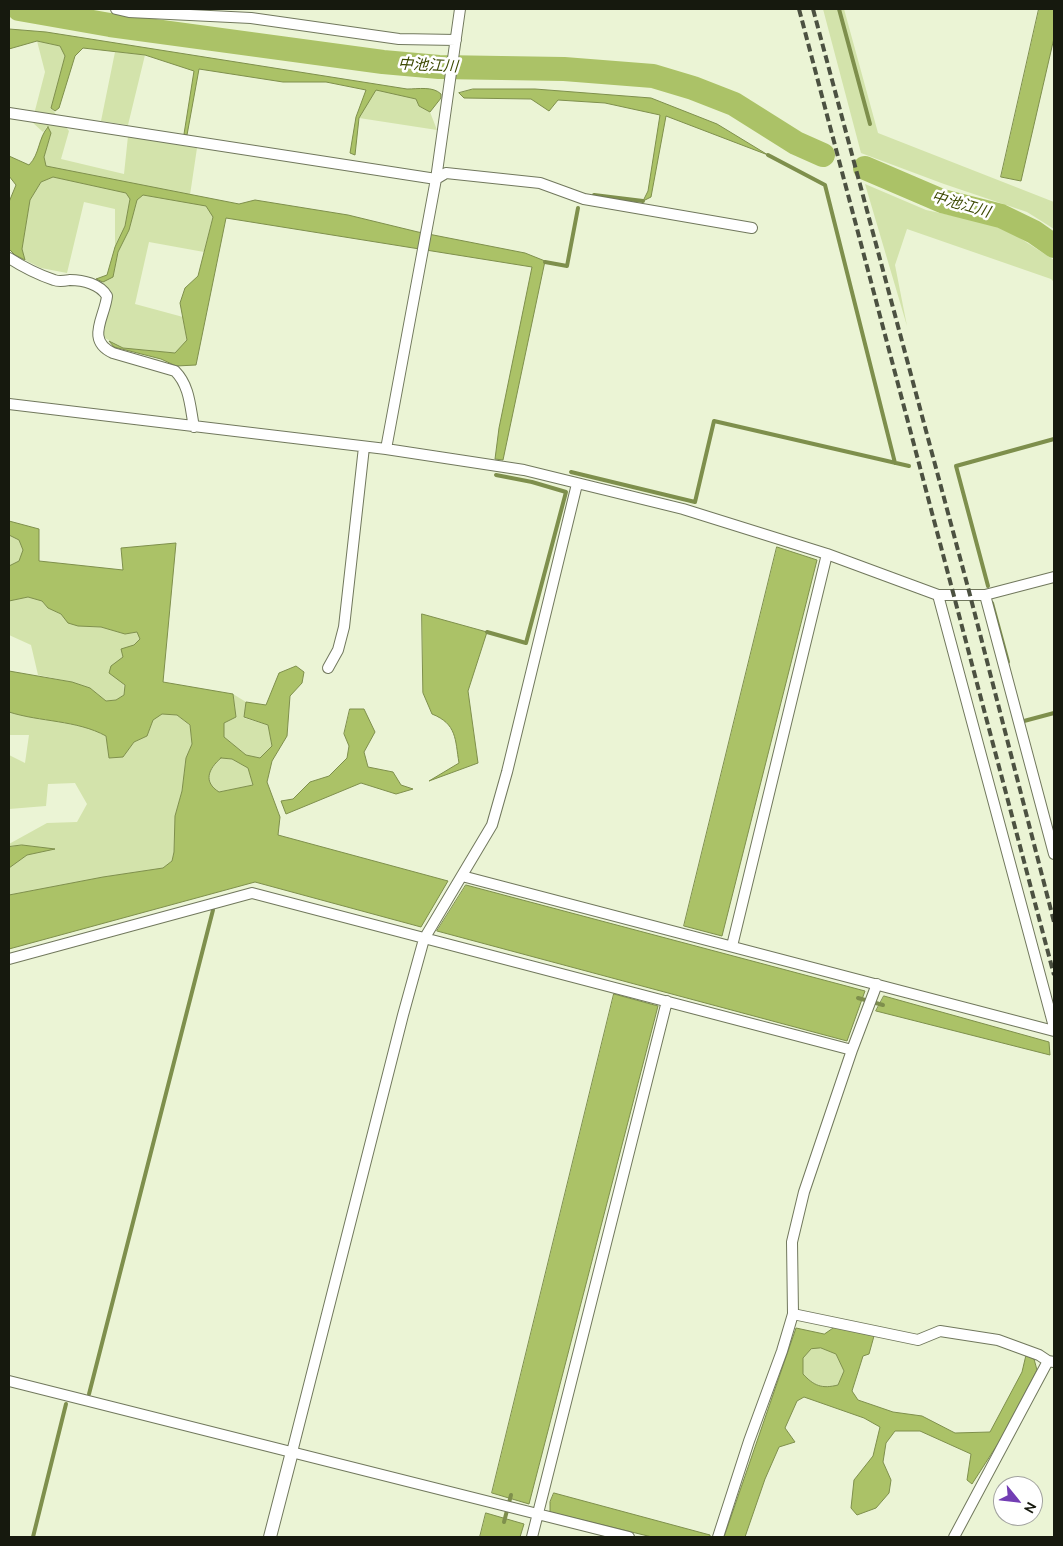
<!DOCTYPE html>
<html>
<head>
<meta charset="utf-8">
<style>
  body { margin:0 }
  #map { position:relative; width:1063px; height:1546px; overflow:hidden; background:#ebf4d5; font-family:Ubuntu,sans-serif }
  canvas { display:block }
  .frame { position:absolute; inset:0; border:10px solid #16190e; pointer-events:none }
  .north { position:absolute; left:993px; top:1476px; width:50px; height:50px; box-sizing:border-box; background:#fff; border:1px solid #a2a39f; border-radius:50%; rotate:119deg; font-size:14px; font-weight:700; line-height:20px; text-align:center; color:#16190e }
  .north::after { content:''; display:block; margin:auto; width:18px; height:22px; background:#733eb4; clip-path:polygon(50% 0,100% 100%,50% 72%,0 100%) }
</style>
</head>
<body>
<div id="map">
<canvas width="1063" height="1546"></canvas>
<div class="frame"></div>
<div class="north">N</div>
</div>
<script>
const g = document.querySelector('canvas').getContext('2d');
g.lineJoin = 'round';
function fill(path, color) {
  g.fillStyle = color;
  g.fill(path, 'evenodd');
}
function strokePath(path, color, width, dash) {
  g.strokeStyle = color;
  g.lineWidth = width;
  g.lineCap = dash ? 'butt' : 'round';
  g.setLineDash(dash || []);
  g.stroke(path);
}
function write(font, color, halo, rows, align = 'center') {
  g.font = font + ' Ubuntu,"Noto Sans JP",sans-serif';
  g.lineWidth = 5;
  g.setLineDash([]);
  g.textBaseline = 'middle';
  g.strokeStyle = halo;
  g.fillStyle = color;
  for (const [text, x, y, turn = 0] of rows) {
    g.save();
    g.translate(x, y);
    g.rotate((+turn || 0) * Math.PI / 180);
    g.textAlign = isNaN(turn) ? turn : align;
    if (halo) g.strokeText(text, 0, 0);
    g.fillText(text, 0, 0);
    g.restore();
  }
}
const green = new Path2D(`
  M823,9H844L878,133L1054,202V229L1027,212L944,184L861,153Z
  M37,41L60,46L65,56L51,108L69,131L61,159L124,174L128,136L197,148L190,195L45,166L44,157L51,133L47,127L43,132L32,122L45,72Z
  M115,52L145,55L128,125L101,121Z
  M376,89L416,99L419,106L430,112L437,130L359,118Z
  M53,177L126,193L130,199L125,226L115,247V209L84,202L67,273L41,268L25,260L22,249L30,200L41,182Z
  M865,184L926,210L1001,226L1054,260V282L1051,279L907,229L895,265L907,326Z
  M143,195L206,205L213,216L204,252L149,242L135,304L183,317L187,340L176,353L123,348L103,337L110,297L103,282L113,276L118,252L129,230L137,200Z
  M9,535L19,540L24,550L19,561L9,566Z
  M28,597L42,601L48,608L61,614L79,626L101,627L125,634L138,632L140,640L135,645L126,648L123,657L124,695L116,700L106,701L90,688L72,682L38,675L31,645L9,635V601Z
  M233,694L246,702L244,718L268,725L272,746L260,758L246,755L224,737V723L236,717Z
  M9,712C40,722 77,720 106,736L109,758L123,757L134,742L147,736L153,719L161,714L177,715L190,726L192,744L186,758L182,791L175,816L174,852L172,861L164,868L103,877L9,895V868L27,855L53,849L22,845L9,847V844L47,823L77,822L87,804L75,783L48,784L46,806L9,809V755L25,763L29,735H9Z
  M221,758L232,759L248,768L253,785L218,792C203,781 208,769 221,758Z
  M821,1348L836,1354L844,1371L838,1385C822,1389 814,1386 803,1374V1358L811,1349Z`);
const water = new Path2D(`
  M1039,9H1054V38L1021,181L1001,177Z
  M9,29L46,32L407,89C418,89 433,86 441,94V98L430,112L419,106L416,99L376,90L359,118L355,155L350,153L356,117L366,90L326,82H283L199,69L187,135L184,134L194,71L145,55L83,48L75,56L59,108L55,111L51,108L65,56L60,46L37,41L9,49Z
  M473,89H535L651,98L717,124L768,155L666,116L651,197L643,201L648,191L660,115L605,103L558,100L549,111L531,99L464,98L459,93Z
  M48,127L51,133L44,157L46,166L239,204L255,200L348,215L418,232L525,253L545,261L503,460L495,459L499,428L532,267L226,218L196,365L176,366L161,359L114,347L109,341L123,348L175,353L187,340L180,303L185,288L198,276L213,217L206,206L143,195L137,200L129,230L118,252L113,277L103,282L96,279L107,275L115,247L125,226L130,199L126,193L53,177L41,182L30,200L22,249L25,260L15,255L9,249V202L16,185L9,176V156L29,165C40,154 38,138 48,127Z
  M9,521L39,529V561L123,570L121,548L176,543L163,682L233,694L236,717L224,723V737L246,755L260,758L272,746L268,725L244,717L246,702L266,705L279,673L296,666L304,672L302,683L290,696L287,736L272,761L267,782L280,817L278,835L448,881L421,927L255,882L9,949V895L103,877L163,868L172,861L174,852L175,816L182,791L186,758L192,744L190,725L177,715L162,714L153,720L147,736L134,742L123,757L109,758L106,736C77,720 40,722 9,712V671L72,682L90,688L106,701L116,700L124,695L125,685L109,673L111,666L123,657L121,649L134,645L140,639L137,632L125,634L101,627L78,626L68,623L61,614L48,608L42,601L28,597L9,601V566L19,561L23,550L19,540L9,535ZM221,758L232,759L248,768L253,785L219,792C203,782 208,769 221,758Z
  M777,547L817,560L722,936L684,926Z
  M422,614L487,632L468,691L478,763L429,781L459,763C455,739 457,724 432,714L423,693Z
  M350,709H364L375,732L364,752L368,767L393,772L401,785L413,789L396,794L361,783L286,814L281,801L293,799L310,782L329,776L347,758L349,746L344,734Z
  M22,845L55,849L27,855L9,868V847Z
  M466,885L865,991L847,1041L437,931Z
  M614,994L658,1006L529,1504L492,1493Z
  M884,996L1049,1042L1050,1055L876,1011Z
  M835,1327L874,1336L869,1354L863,1356L852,1391L858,1400L893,1412L922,1416L955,1433L990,1432L1022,1372L1026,1355L1034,1359L1037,1370L999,1442L972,1484L967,1480L971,1454L920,1431H895L886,1443L883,1462L891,1480L889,1493L876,1508L857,1515L851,1508L854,1480L873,1456L880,1427L864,1418L804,1397L797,1401L785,1428L795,1442L779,1447L765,1479L745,1537H724L796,1328L824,1334ZM821,1348L836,1354L844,1371L838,1385C822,1389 814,1386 803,1374V1358L811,1349Z
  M554,1493L710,1535V1537H652L550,1512V1502Z
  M486,1513L524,1524L520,1537H480Z`);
const stream = new Path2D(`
  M839,9L870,124
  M768,155L825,185L895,463
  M594,195L643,201
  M545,262L567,266L578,208
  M571,472L695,502L714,421L909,466
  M988,586L956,466L1054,439
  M992,603L1008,662
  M487,632L526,643L566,492L532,482L496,475
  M1024,721L1054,713
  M858,998L883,1005
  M89,1394L213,910
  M504,1522L511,1495
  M33,1537L66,1404`);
const river = new Path2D(`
  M19,9L110,25L383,62L439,67L564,69L653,76L693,88L734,104L796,143L823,155
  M865,168L942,201L1001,216L1034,232L1054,246`);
const minor = new Path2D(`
  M116,9L129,12L251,18L399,39L456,40
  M9,113L436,179L446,173L540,183L584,199L752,228
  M9,258C23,267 39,275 54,280C59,282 64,281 70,280C83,280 100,284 107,296C105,317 85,340 113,353L175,371C190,386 190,407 194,427
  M9,404L386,449L524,470L683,509L827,554L938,595H985L1054,577
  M386,449L436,179L460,9
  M938,595L1054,1027
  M985,595L1054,854
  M328,668L338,650L344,627L364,447
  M462,876L1054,1031
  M732,946L827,554
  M9,959L252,893L852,1050
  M793,1314L918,1340L940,1331L998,1340L1039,1355L1048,1361L1054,1362
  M9,1381L629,1537
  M292,1452L403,1015L424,939L492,825L507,772L577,484
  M532,1537L667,1001
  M718,1537L749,1441L782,1351L793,1314L792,1242L804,1192L852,1050L877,984
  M954,1537L1048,1361`);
const tertiary = new Path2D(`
  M270,1537L292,1452`);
const rail = new Path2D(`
  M799,9L1054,975
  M813,9L970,595L1054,922`);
const waterNames = [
  ["中池江川",428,65,3],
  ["中池江川",961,204,16]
];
fill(green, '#d3e3ab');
fill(water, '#abc267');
strokePath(water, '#7e8f4c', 1);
strokePath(stream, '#7e8f4c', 4);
strokePath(river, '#abc267', 24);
strokePath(minor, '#71785d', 12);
strokePath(tertiary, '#71785d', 14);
strokePath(minor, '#fff', 10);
strokePath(tertiary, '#fff', 12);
strokePath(rail, '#4c5141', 4, [8, 4]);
write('italic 15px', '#3d4a03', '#fff', waterNames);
</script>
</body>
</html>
